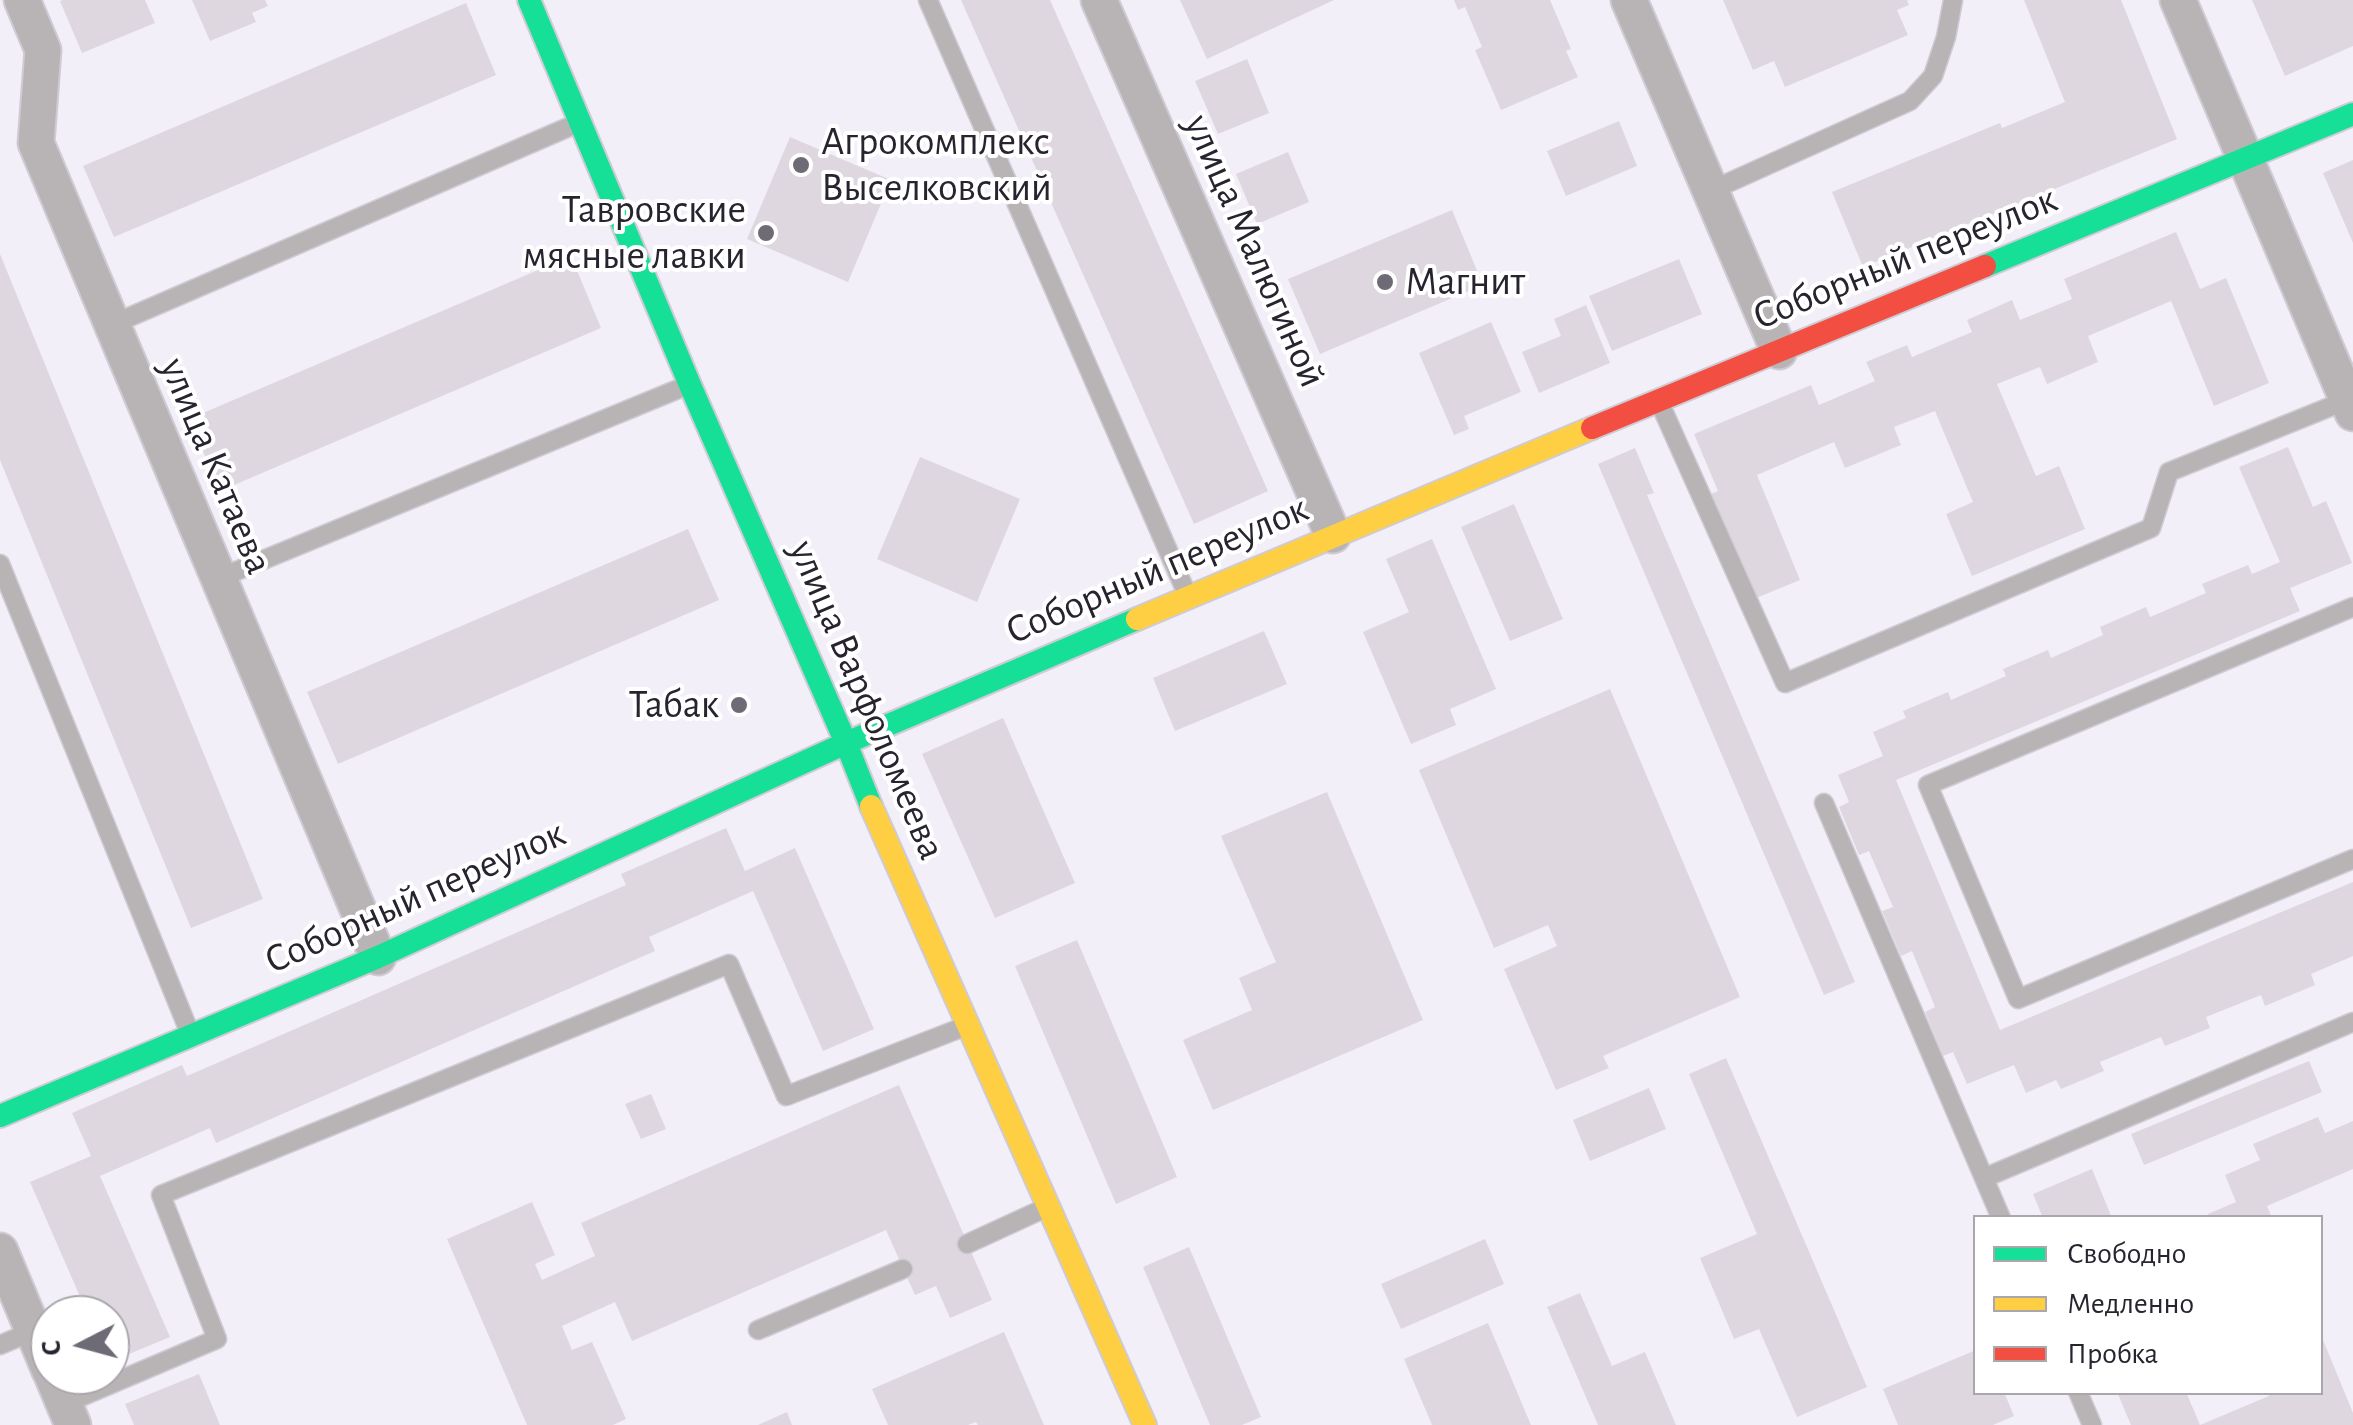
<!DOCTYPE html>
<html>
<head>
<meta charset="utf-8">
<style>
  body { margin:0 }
  #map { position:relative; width:2353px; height:1425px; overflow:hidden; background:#f2eff9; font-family:"Alegreya Sans",sans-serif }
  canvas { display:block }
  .legend { position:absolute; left:1973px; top:1215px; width:350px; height:180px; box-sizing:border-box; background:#fff; border:2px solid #a9a7ac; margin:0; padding:12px 18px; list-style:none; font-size:30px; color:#28242f }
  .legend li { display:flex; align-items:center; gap:20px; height:50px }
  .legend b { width:50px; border:2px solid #a9a7ac }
  .north { position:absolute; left:30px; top:1295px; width:100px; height:100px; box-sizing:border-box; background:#fff; border:2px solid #a9a7ac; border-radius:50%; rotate:264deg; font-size:28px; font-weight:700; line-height:40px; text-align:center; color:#28242f }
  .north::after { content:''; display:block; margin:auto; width:35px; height:45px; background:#6f6b76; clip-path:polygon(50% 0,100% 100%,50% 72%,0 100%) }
</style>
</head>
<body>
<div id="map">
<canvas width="2353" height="1425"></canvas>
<ul class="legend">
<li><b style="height:12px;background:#16e098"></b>Свободно</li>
<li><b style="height:12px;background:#ffcf43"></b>Медленно</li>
<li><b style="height:12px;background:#f24e42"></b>Пробка</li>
</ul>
<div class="north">С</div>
</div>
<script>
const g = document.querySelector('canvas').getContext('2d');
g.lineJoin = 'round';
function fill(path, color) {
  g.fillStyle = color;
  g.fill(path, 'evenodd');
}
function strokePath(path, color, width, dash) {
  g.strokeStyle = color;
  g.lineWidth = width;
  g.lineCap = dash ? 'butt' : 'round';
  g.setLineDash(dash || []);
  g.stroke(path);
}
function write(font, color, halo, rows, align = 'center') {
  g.font = font + ' "Alegreya Sans",sans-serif';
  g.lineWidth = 8;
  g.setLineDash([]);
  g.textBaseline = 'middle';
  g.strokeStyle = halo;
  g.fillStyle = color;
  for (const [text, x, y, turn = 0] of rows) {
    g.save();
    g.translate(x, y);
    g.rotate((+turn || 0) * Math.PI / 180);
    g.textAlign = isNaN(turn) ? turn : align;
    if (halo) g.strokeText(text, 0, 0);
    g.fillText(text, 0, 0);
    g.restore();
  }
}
const building = new Path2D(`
  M63,0H145L155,23L82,53L60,1Z
  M192,0H265L268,6L252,13L256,22L210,41Z
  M961,0H1050L1268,491L1194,524Z
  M1180,0H1334L1207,59Z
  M1454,0H1550L1571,49L1566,51L1578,77L1501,110L1475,50L1482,47L1465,7L1458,10Z
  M1723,0H1907L1909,5L1897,10L1908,35L1785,87L1774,61L1753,70Z
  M2024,0H2121L2177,139L1863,267L1832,192L2000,123L2002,128L2065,102Z
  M2252,0H2353V46L2285,76Z
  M466,3L496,75L114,237L83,166Z
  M1247,59L1269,113L1218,134L1195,81Z
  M1619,121L1637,166L1566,196L1547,151Z
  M790,137L891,180L848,282L747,239Z
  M1288,152L1309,202L1257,224L1236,174Z
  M2353,160V243L2323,173Z
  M1452,210L1483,285L1320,354L1288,279Z
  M2176,232L2200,289L2226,278L2269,383L2214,406L2171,301L2088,336L2098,362L2047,384L2040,367L1997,384L2036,476L2059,466L2085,529L1972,576L1946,514L1973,502L1935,411L1894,427L1901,445L1845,468L1834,442L1757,475L1800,580L1744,603L1701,498L1718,491L1694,434L1811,385L1819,405L1875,381L1866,362L1907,345L1912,357L1972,332L1967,320L2012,300L2020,320L2072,299L2064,279Z
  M0,254L263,899L191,928L0,460Z
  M571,256L601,328L220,491L189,419Z
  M1679,259L1702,314L1612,351L1589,296Z
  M1586,305L1610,363L1539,393L1522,352L1561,336L1554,319Z
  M1491,322L1521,392L1464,416L1469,429L1454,435L1419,353Z
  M2288,447L2313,507L2326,501L2352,563L2290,588L2300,611L1896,780L2000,1030L2353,882V956L2311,974L2315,985L2265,1006L2261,995L2206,1017L2210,1028L2165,1046L2161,1037L2100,1062L2104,1071L2061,1089L2056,1080L2026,1093L2014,1065L1967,1084L1953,1052L1943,1056L1925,1012L1935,1007L1912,951L1901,956L1882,911L1893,907L1869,851L1859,855L1839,807L1849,802L1838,775L1883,756L1873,732L1906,718L1903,711L1948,692L1951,700L2006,676L2003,669L2048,650L2051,658L2103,635L2100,627L2146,607L2150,617L2206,593L2202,584L2248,565L2252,574L2280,562L2239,467Z
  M1635,448L1654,493L1647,495L1855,982L1824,995L1598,464Z
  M920,457L1020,499L977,602L877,559Z
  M1514,504L1563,619L1510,641L1461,527Z
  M688,529L719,600L338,764L307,692Z
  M1432,539L1496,689L1450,709L1456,725L1411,744L1363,632L1409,612L1386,559Z
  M1264,631L1287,684L1175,731L1153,678Z
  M1610,689L1740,997L1603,1056L1609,1068L1556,1090L1504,969L1557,946L1548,925L1494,948L1419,770Z
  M1003,718L1075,883L995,918L922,754Z
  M1327,792L1423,1020L1213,1110L1183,1040L1252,1010L1239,978L1276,962L1221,836Z
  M726,828L745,871L795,848L874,1029L823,1051L753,891L649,937L655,951L216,1143L210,1128L100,1176L170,1337L110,1362V1315H88L30,1182L91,1156L72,1113L182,1065L187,1076L626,885L621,874Z
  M1077,940L1177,1177L1116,1204L1015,966Z
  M1726,1058L1867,1387L1797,1417L1759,1329L1734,1339L1700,1258L1757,1234L1689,1074Z
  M2309,1061L2322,1092L2144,1165L2131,1134Z
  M899,1085L992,1300L950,1318L936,1286L915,1295L886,1230L632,1341L615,1302L562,1326L572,1350L592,1342L626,1419L613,1425H527L447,1239L532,1202L555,1255L535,1264L542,1280L595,1256L581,1223Z
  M1649,1088L1666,1129L1590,1161L1573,1120Z
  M651,1094L666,1129L641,1139L625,1104Z
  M2318,1117L2325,1133L2353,1121V1169L2267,1206L2272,1218H2209L2208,1214L2236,1202L2225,1175L2260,1160L2253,1144Z
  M2092,1169L2112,1218H2043L2033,1194Z
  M1485,1239L1504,1284L1401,1329L1381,1284Z
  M1189,1247L1261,1417L1242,1425H1210L1143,1267Z
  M1580,1293L1612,1366L1645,1352L1676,1425H1598L1547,1307Z
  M1488,1323L1531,1425H1432L1404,1359Z
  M1004,1332L1044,1425H978L976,1422L968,1425H888L872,1389Z
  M2321,1335L2353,1413V1425H2200L2269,1396L2268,1392H2320Z
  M1976,1350V1392H2004L2014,1416L1993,1425H1898L1883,1389Z
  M199,1374L220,1425H134L125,1404Z
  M2117,1392H2186L2200,1425H2131Z
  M787,1412L792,1425H758Z`);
const lane = new Path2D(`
  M928,0L1187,594
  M1710,191L1910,101L1933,76L1946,37L1953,0
  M111,325L578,123
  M1661,406L1785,683L2151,528L2169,472L2347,400
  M0,564L189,1031
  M217,579L688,385
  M2353,607L1928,785L2018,999L2353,859
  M1824,803L2001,1218
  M1984,1178L2353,1022
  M967,1244L1043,1209
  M758,1330L903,1269
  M0,1345L33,1331
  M2078,1392L2092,1425
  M64,1404L217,1339L161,1195L729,964L786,1096L966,1026`);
const street = new Path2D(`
  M22,0L43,50L36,143L378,957
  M1099,0L1333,535
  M1629,0L1779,351
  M2178,0L2353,413
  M0,1251L50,1371
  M52,1375L73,1425`);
const fast = new Path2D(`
  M529,0L690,385L846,743L871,806
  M1985,266L2353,114
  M0,1116L378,957L846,743L1137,619`);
const slow = new Path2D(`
  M1137,619L1592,428
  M871,806L1145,1425`);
const jam = new Path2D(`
  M1592,428L1985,266`);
const markers = [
  [801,165,10,"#6f6b76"],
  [766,233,10,"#6f6b76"],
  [1385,282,10,"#6f6b76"],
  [739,705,10,"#6f6b76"]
];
const poiNames = [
  ["Агрокомплекс",821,142],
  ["Выселковский",821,188],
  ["Тавровские",746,210,"right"],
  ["мясные лавки",746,256,"right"],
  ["Магнит",1405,282],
  ["Табак",719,705,"right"]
];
const streetNames = [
  ["улица Малюгиной",1255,251,66],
  ["Соборный переулок",1905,258,-22],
  ["улица Катаева",216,466,67],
  ["Соборный переулок",1157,570,-23],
  ["улица Варфоломеева",867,700,67],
  ["Соборный переулок",415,897,-24]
];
fill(building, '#ded7e0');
strokePath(lane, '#cecbd4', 21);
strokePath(street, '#cecbd4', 39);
strokePath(fast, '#cecbd4', 26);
strokePath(slow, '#cecbd4', 26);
strokePath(jam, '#cecbd4', 26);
strokePath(lane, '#b8b4b6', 18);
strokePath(street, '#b8b4b6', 35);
strokePath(fast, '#16e098', 22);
strokePath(slow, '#ffcf43', 22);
strokePath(jam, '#f24e42', 22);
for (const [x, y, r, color] of markers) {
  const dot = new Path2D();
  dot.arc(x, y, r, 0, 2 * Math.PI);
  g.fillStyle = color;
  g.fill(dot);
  strokePath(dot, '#fff', 4);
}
write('40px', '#28242f', '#fff', poiNames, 'left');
write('40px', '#28242f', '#fff', streetNames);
</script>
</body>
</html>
